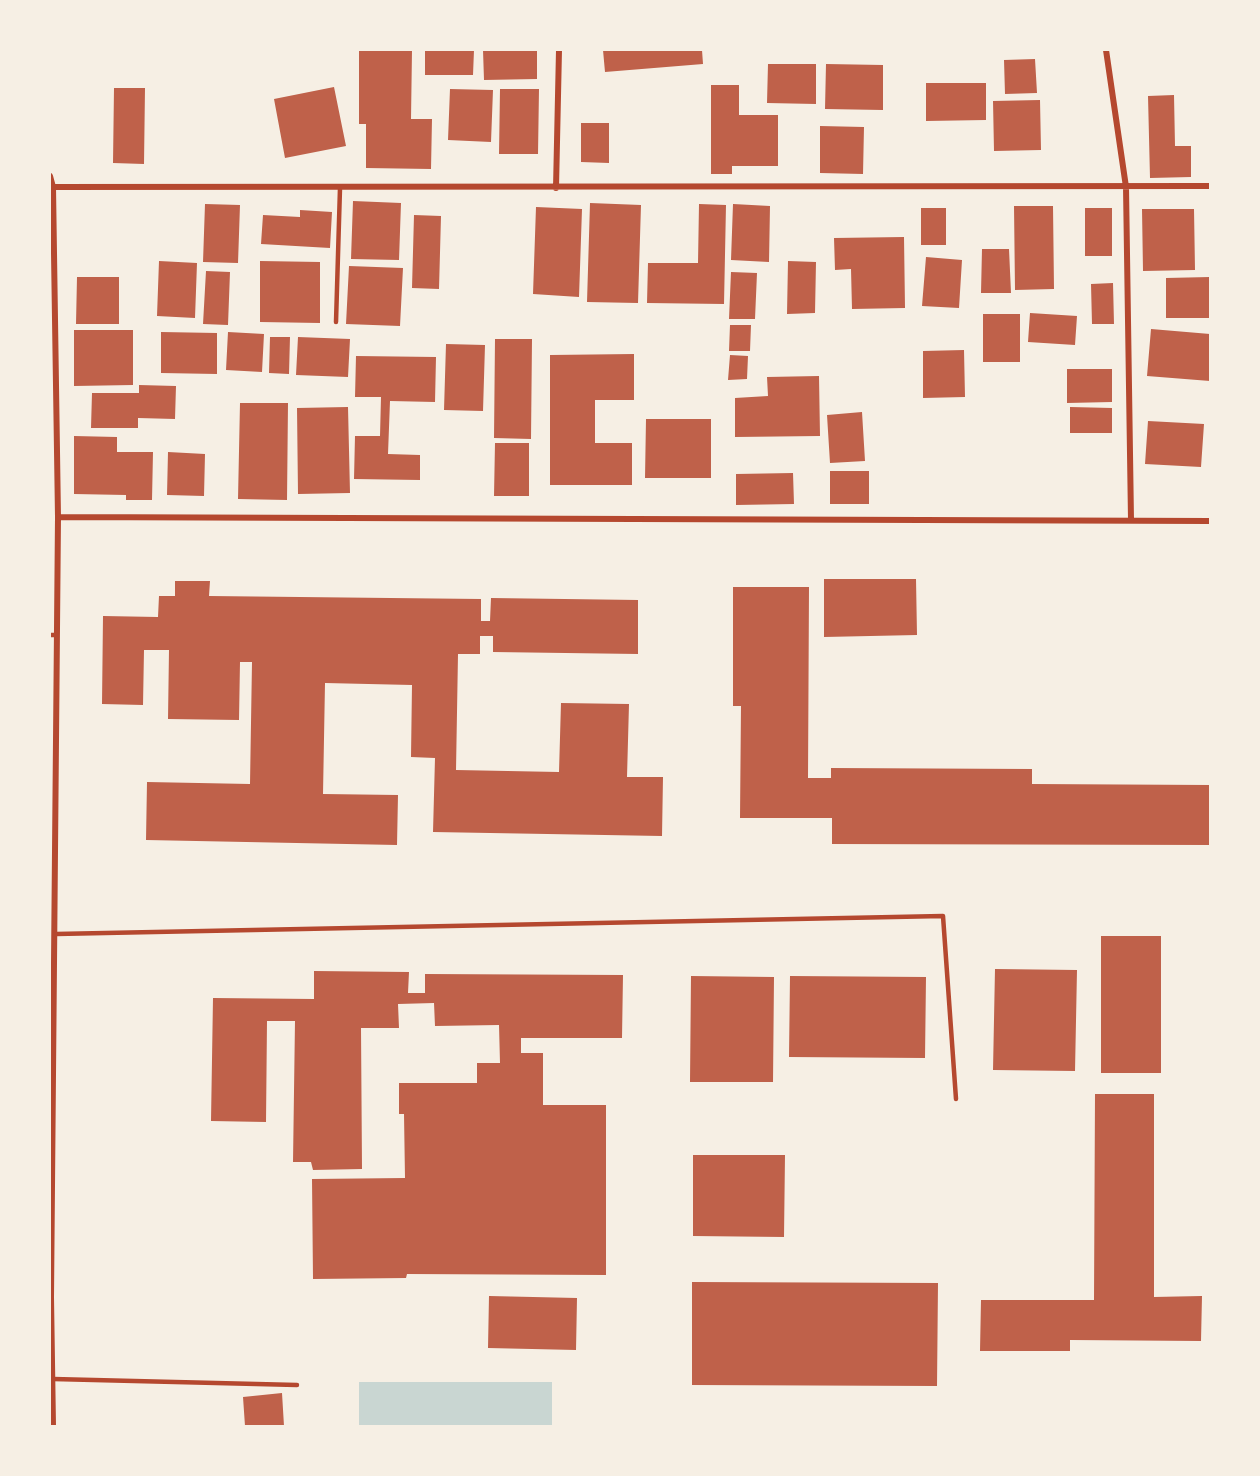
<!DOCTYPE html>
<html>
<head>
<meta charset="utf-8">
<style>
  body { margin:0 }
  #map { position:relative; width:1260px; height:1476px; overflow:hidden; background:#f6efe4; font-family:"Sofia Sans Condensed",sans-serif }
  canvas { display:block }
  .frame { position:absolute; inset:0; border:51px solid #f6efe4; pointer-events:none }
</style>
</head>
<body>
<div id="map">
<canvas width="1260" height="1476"></canvas>
<div class="frame"></div>
</div>
<script>
const g = document.querySelector('canvas').getContext('2d');
g.lineJoin = 'round';
function fill(path, color) {
  g.fillStyle = color;
  g.fill(path, 'evenodd');
}
function strokePath(path, color, width, dash) {
  g.strokeStyle = color;
  g.lineWidth = width;
  g.lineCap = dash ? 'butt' : 'round';
  g.setLineDash(dash || []);
  g.stroke(path);
}
const water = new Path2D(`
  M359,1382H552V1426H359Z`);
const building = new Path2D(`
  M359,50H412L411,119H432L431,169L366,168V124H359Z
  M425,50H474L473,75H425Z
  M483,50H537V79L484,80Z
  M603,50H702L703,64L605,72Z
  M1035,59L1037,93L1005,94L1004,60Z
  M768,64H816V104L767,103Z
  M826,64L883,65V110L825,109Z
  M926,83H986V120L926,121Z
  M711,85H739V115H778V166H732V174H711Z
  M334,87L346,146L285,158L274,99Z
  M114,88H145L144,164L113,163Z
  M450,89L493,90L491,142L448,140Z
  M500,89H539L538,154H499Z
  M1174,95L1175,146H1191V177L1150,178L1148,96Z
  M1040,100L1041,150L994,151L993,101Z
  M581,123H609V163L581,162Z
  M820,126L864,127L863,174L820,173Z
  M353,201L401,203L399,260L351,259Z
  M590,203L641,205L638,303L587,302Z
  M205,204L240,205L238,263L203,262Z
  M699,204L726,205L724,304L647,303L648,263H698Z
  M733,204L770,206L769,262L731,260Z
  M1014,206H1053L1054,289L1015,290Z
  M536,207L582,209L579,297L533,294Z
  M921,208H946V245H921Z
  M1085,208H1112V256H1085Z
  M1142,209H1194L1195,270L1143,271Z
  M300,210L332,212L330,248L261,244L263,215L300,217Z
  M414,215L441,216L439,289L412,288Z
  M904,237L905,308L852,309L851,269L835,270L834,238Z
  M982,249H1009L1011,293H981Z
  M926,257L962,260L959,308L922,306Z
  M159,261L197,263L195,318L157,316Z
  M260,261L320,262V323L260,322Z
  M788,261L816,262L815,313L787,314Z
  M349,266L403,268L400,326L346,324Z
  M206,271L230,272L228,325L203,324Z
  M731,272L757,273L755,319H729Z
  M77,277H119V324H76Z
  M1210,277V318H1166V278Z
  M1113,283L1114,324H1092L1091,284Z
  M1030,313L1077,316L1075,345L1028,342Z
  M983,314H1020V362H983Z
  M730,325H751L750,351H729Z
  M1151,329L1210,334V381L1147,376Z
  M74,330H133V385L74,386Z
  M161,332L217,333V374L161,373Z
  M228,332L264,334L262,372L226,370Z
  M270,337H290L289,374L269,373Z
  M298,337L350,339L348,377L296,375Z
  M495,339H532L531,439L494,438Z
  M446,344L485,345L483,411L444,410Z
  M964,350L965,397L923,398V351Z
  M634,354V400H595V443H632V485H550V355Z
  M730,355L748,356L747,379L728,380Z
  M356,356L436,357L435,402L390,401L388,454L420,455V480L354,479L355,436H380L381,397H355Z
  M1067,369H1112V402L1067,403Z
  M819,376L820,436L735,437V398L768,396L767,377Z
  M139,385L176,386L175,419L138,418V428H91L92,393H139Z
  M240,403H288L287,500L238,499Z
  M348,407L350,493L298,494L297,408Z
  M1070,407L1112,408V433H1070Z
  M862,412L865,461L830,463L827,415Z
  M646,419H711V478H645Z
  M1148,421L1204,424L1201,467L1145,464Z
  M74,436L117,437V452H153L152,500H126V495L74,494Z
  M495,443H529V496H494Z
  M168,452L205,454L204,496L167,495Z
  M830,471H869V504H830Z
  M793,473L794,504L736,505V474Z
  M824,579H916L917,635L824,637Z
  M175,581H210L209,596L481,599V621H490L491,598L638,600V654L493,652V636H480V654H458L456,770L559,772L561,703L629,704L627,777H663L662,836L433,832L435,758L411,757L412,685L325,683L323,794L398,795L397,845L146,840L147,782L250,784L252,662H240L239,720L168,719L169,650H144L143,705L102,704L103,616L158,617L159,596H175Z
  M733,587H809L808,778H831V768L1032,769V784L1210,785V845L832,844V818H740L741,706H733Z
  M1101,936H1161V1073H1101Z
  M995,969L1077,970L1075,1071L993,1070Z
  M314,971L409,972L408,993H425V974L623,975L622,1038H521V1053H543V1105H606V1275L407,1274L406,1278L313,1279L312,1179L405,1178L404,1114H399V1083H477V1063H500L499,1025L435,1026L434,1003L398,1004L399,1028H361L362,1169L313,1170L311,1162H293L295,1021H267L266,1122L211,1121L213,998L314,999Z
  M691,976L774,977L773,1082H690Z
  M790,976L926,977L925,1058L789,1057Z
  M1095,1094H1154V1297L1202,1296L1201,1341L1070,1340V1351H980L981,1300H1094Z
  M693,1155H785L784,1237L693,1236Z
  M692,1282L938,1283L937,1386L692,1385Z
  M489,1296L577,1298L576,1350L488,1348Z
  M282,1393L284,1426H245L243,1397Z`);
const service = new Path2D(`
  M336,322L340,188
  M50,635H56
  M56,934L943,916L956,1099
  M53,1379L297,1385`);
const minor = new Path2D(`
  M1106,50L1126,187L1131,520
  M50,176L53,187L58,517L51,1297L53,1426
  M50,187L1210,186
  M556,188L559,50
  M58,517L1210,521`);
fill(water, '#c9d6d2');
fill(building, '#bf614a');
strokePath(service, '#b5482f', 4.5);
strokePath(minor, '#b5482f', 6);
</script>
</body>
</html>
